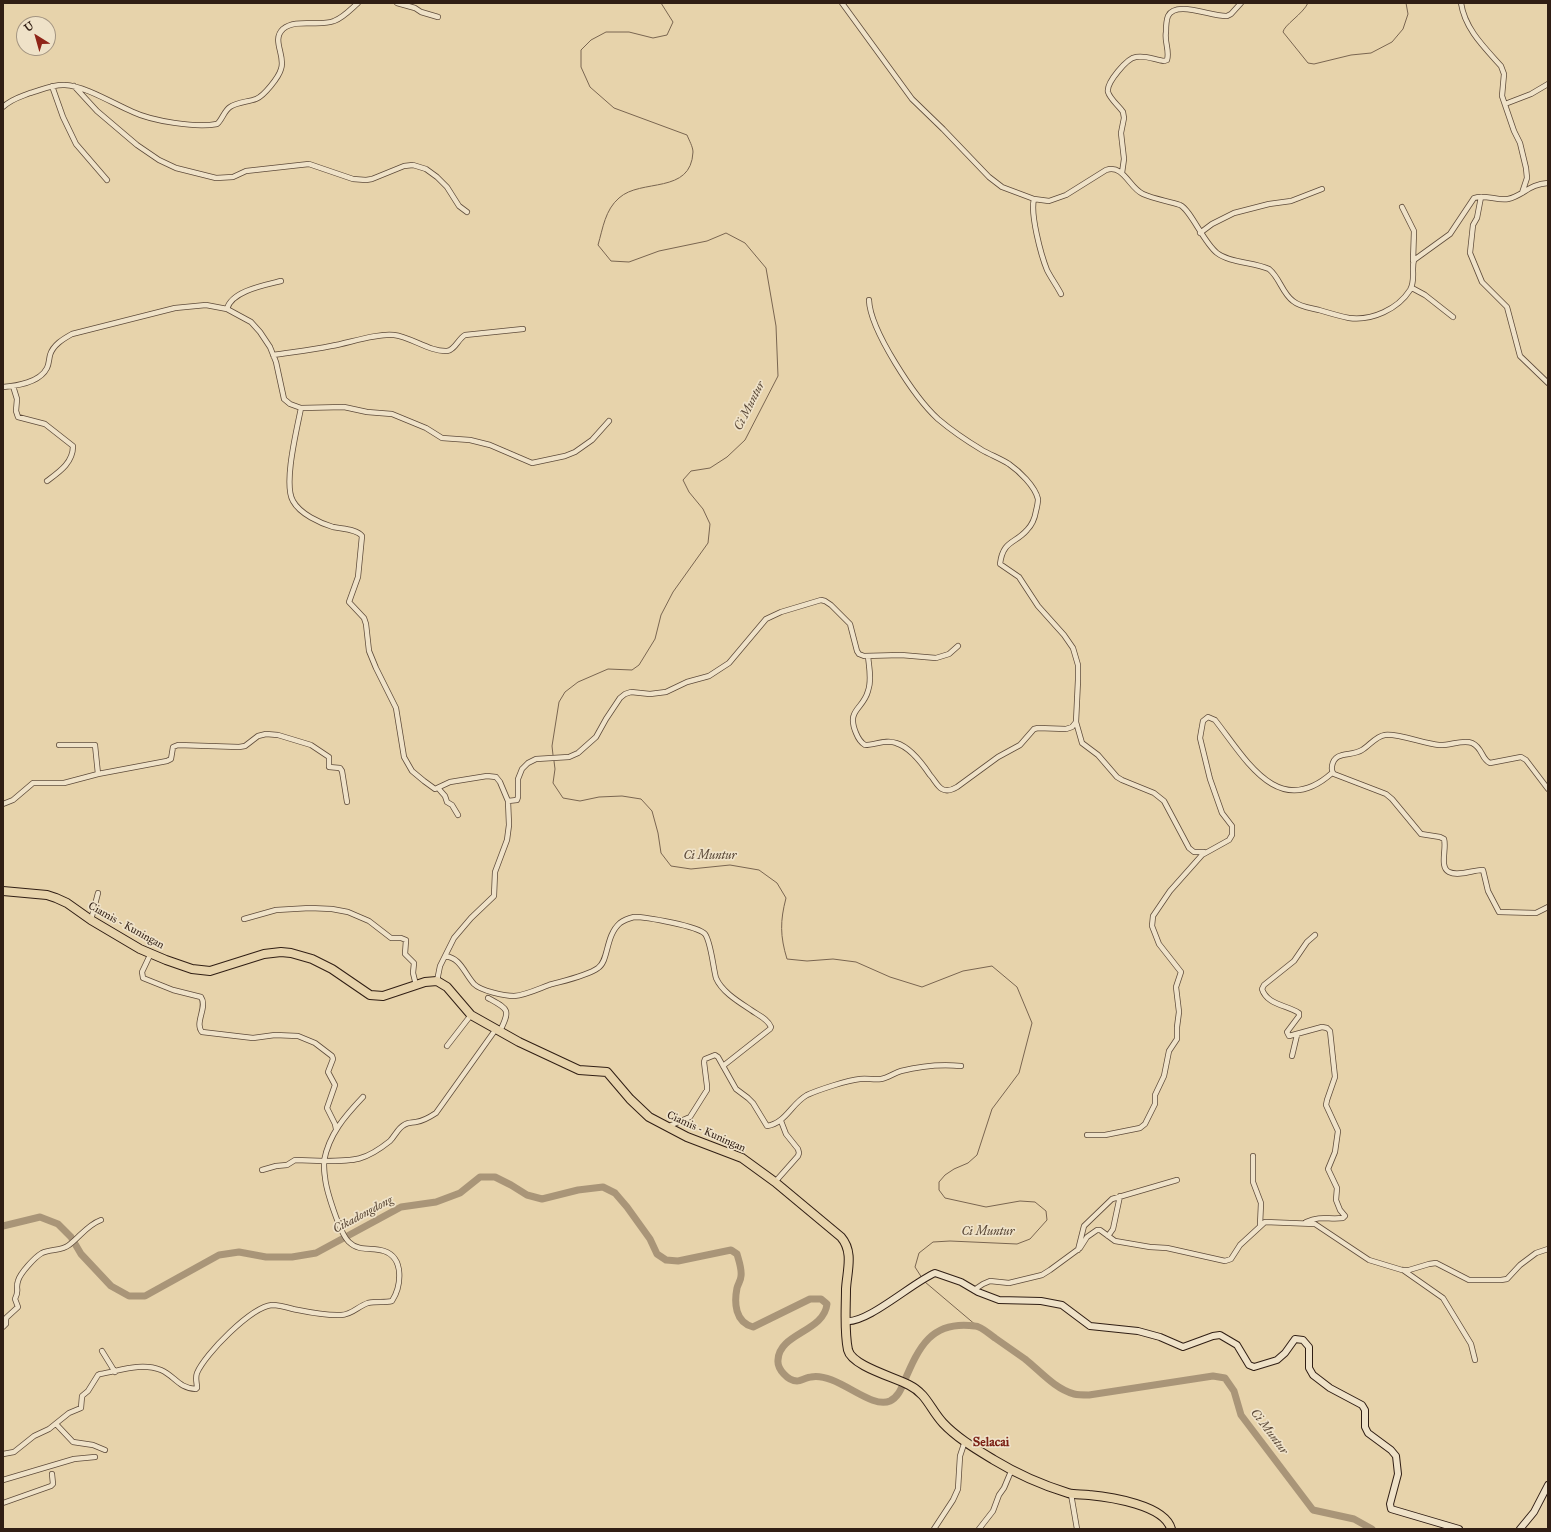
<!DOCTYPE html>
<html>
<head>
<meta charset="utf-8">
<style>
  body { margin:0 }
  #map { position:relative; width:1551px; height:1532px; overflow:hidden; background:#e7d3ab; font-family:"IM FELL Great Primer",serif }
  canvas { display:block }
  .frame { position:absolute; inset:0; border:4px solid #301e14; pointer-events:none }
  .north { position:absolute; left:16px; top:16px; width:40px; height:40px; box-sizing:border-box; background:#efe2c8; border:1px solid #a39480; border-radius:50%; rotate:323deg; font-size:11px; font-weight:700; line-height:16px; text-align:center; color:#301e14 }
  .north::after { content:''; display:block; margin:auto; width:14px; height:18px; background:#8f2418; clip-path:polygon(50% 0,100% 100%,50% 72%,0 100%) }
</style>
</head>
<body>
<div id="map">
<canvas width="1551" height="1532"></canvas>
<div class="frame"></div>
<div class="north">U</div>
</div>
<script>
const g = document.querySelector('canvas').getContext('2d');
g.lineJoin = 'round';
function strokePath(path, color, width, dash) {
  g.strokeStyle = color;
  g.lineWidth = width;
  g.lineCap = dash ? 'butt' : 'round';
  g.setLineDash(dash || []);
  g.stroke(path);
}
function write(font, color, halo, rows, align = 'center') {
  g.font = font + ' "IM FELL Great Primer",serif';
  g.lineWidth = 3.5;
  g.setLineDash([]);
  g.textBaseline = 'middle';
  g.strokeStyle = halo;
  g.fillStyle = color;
  for (const [text, x, y, turn = 0] of rows) {
    g.save();
    g.translate(x, y);
    g.rotate((+turn || 0) * Math.PI / 180);
    g.textAlign = isNaN(turn) ? turn : align;
    if (halo) g.strokeText(text, 0, 0);
    g.fillText(text, 0, 0);
    g.restore();
  }
}
const stream = new Path2D(`
  M1308,3C1303,14 1284,25 1283,32L1308,63L1314,64L1351,55L1371,53L1392,42L1403,29L1408,14L1406,3
  M553,755L552,746L559,702L565,692L578,682L608,669L632,670L639,665L655,639L661,615L673,592L708,543L710,524L703,509L689,492L683,480L691,471L710,468L727,457L745,440L778,376L776,326L766,268L745,243L726,233L707,241L659,251L629,262L611,261L598,245C603,228 605,210 619,198C641,178 691,195 693,152C693,147 689,140 687,135L614,108L590,87L581,67V50L591,40L606,32H629L653,38L667,35L673,22L661,3
  M554,761L555,769L553,783L563,798L580,801L599,797L622,796L641,799L652,811L658,833L661,853L671,866L691,869L730,865L759,870L777,883L786,898C780,921 780,936 787,959L807,961L833,959L856,962L890,977L922,987L963,971L992,966L1017,987L1032,1023L1019,1073L992,1109L977,1155L968,1163L954,1169L945,1175L939,1182V1190L945,1198L986,1207L1020,1201L1035,1202L1046,1211L1047,1220L1030,1239L1017,1244L950,1241L933,1242L919,1253L915,1267L922,1278
  M925,1282L977,1326`);
const river = new Path2D(`
  M3,1226L40,1217L58,1224L71,1237L81,1254L111,1286L129,1296H145L219,1255L239,1252L266,1257H292L316,1253L401,1207L436,1202L460,1193L480,1177H495L511,1185L527,1195L542,1199L578,1190L603,1187L615,1193L627,1207L650,1239L657,1254L666,1260L678,1261L731,1250L737,1254C739,1261 742,1269 741,1276C741,1280 738,1284 737,1288C734,1303 735,1322 753,1327L810,1299H821L827,1304C824,1332 779,1333 778,1360C777,1369 788,1381 797,1381C801,1381 807,1377 811,1377C837,1372 870,1410 890,1401C898,1397 901,1389 904,1382C919,1347 931,1320 975,1326C981,1326 989,1334 995,1338C1005,1345 1015,1352 1025,1359C1040,1371 1055,1389 1074,1394C1078,1395 1084,1395 1089,1395L1213,1376L1225,1378L1234,1391L1241,1415L1313,1510L1354,1519L1372,1529`);
const street = new Path2D(`
  M397,3L415,8L421,12L438,17
  M842,3L912,99L943,129L989,177L1002,187L1034,199L1049,201L1066,195L1106,170C1124,164 1129,188 1143,194C1154,199 1168,201 1180,205C1191,210 1203,242 1217,253C1230,263 1254,262 1269,269C1280,278 1282,293 1293,301C1300,307 1311,308 1319,310C1329,313 1339,316 1349,318C1372,321 1398,309 1410,290C1416,280 1411,269 1414,260L1450,234L1474,198C1485,194 1497,201 1508,199C1523,196 1529,184 1548,183
  M1461,3C1465,29 1484,47 1501,66L1504,74L1502,96L1514,131L1520,143L1526,168L1527,178L1522,193
  M52,86L63,117L76,144L107,180
  M74,86L97,111L137,145L159,160L176,168L216,178L233,177L246,171L309,164L353,179L366,180L372,179L404,166L413,165L426,169L437,177L447,187L459,206L467,212
  M1505,104L1531,94L1548,84
  M3,107C11,99 20,97 30,93C41,90 53,84 65,85C85,86 114,104 133,112C152,121 196,128 217,124C222,120 224,111 230,107C237,102 248,102 256,99C264,96 279,77 281,69C286,56 271,40 283,29C296,18 319,27 334,21C343,18 351,9 358,3
  M1122,173L1124,159L1121,133L1124,118L1123,112C1119,106 1110,99 1108,92C1106,83 1127,58 1136,57C1146,55 1155,60 1164,61L1167,60C1170,51 1164,41 1166,32C1166,27 1166,21 1168,16C1176,0 1212,17 1227,16L1231,14L1241,3
  M1481,197L1477,218L1473,225L1470,253L1482,282L1507,307L1520,356L1548,383
  M1034,199C1030,214 1041,255 1047,270C1051,278 1057,286 1061,294
  M1402,207L1414,231L1413,261
  M1200,233L1212,224L1234,213L1269,204L1291,201L1322,189
  M1412,288L1425,295L1453,317
  M227,309C231,291 265,285 281,281
  M273,355C293,352 312,350 331,346C349,343 377,333 394,335C411,337 430,352 447,351C455,350 458,339 465,335L523,329
  M13,386L17,399L16,411L18,417L45,424L73,446C73,463 59,472 47,481
  M3,387C17,386 40,382 47,368C49,364 49,359 50,355C53,345 63,339 72,334L175,308L206,305L227,309L251,322L260,332L270,347L276,362L284,399L290,404L301,408L344,407L367,412L392,414L426,428L442,438L470,440L490,445L532,463L565,456L575,452L592,440L609,421
  M301,408C297,429 283,484 293,501C300,514 320,523 333,527C342,529 357,529 362,536L358,577L349,602L364,618L366,624L369,651L376,668L396,708L404,757L412,771L424,781L435,789L450,782L487,776L496,777L500,782L508,801L509,825L507,840L495,872L494,896L471,918L454,938L440,966L437,981
  M868,656C869,667 872,680 868,691C863,710 846,709 856,733C858,738 860,742 865,745C875,745 886,739 896,743C910,747 922,763 930,775C934,779 937,786 942,789C947,792 952,790 957,787L998,757L1020,745L1034,729L1038,728L1066,729L1072,727L1076,722L1078,680V665L1073,648L1064,635L1038,606L1019,577L1000,564C1003,540 1015,544 1027,530C1032,525 1035,517 1036,511C1037,507 1038,503 1038,499C1035,486 1019,471 1009,464C1001,459 991,455 982,450C967,441 951,430 938,419C915,398 870,330 869,300
  M1076,722L1082,743L1098,755L1117,777L1122,780L1154,793L1164,801L1189,848L1194,852H1204
  M59,745H95L98,774
  M438,788L445,796L447,802L452,805L458,815
  M1548,789L1526,760L1521,757L1490,763C1481,759 1483,748 1472,743C1463,739 1449,746 1439,745C1425,744 1397,733 1385,735C1376,736 1369,746 1362,750C1351,757 1335,750 1332,766C1332,770 1331,771 1334,774L1386,794L1392,799L1421,834L1440,837L1444,839C1447,848 1439,867 1449,872C1459,877 1476,869 1483,870L1488,891L1499,912L1536,913L1548,907
  M508,801L517,800L518,797V779L522,769L528,763L536,759L569,757L578,753L596,737L606,719L620,698L625,694L631,692L650,694L666,692L687,682L709,676L729,663L766,619L781,612L821,600L825,601L831,605L850,624L857,651L859,654L864,656L901,655L936,658L949,654L958,646
  M3,804L13,800L33,783H64L98,774L167,761L171,759L173,747L178,745L239,747L245,746L258,736L266,734L278,735L311,745L329,757V767L340,768L342,771L347,802
  M244,919L276,910L310,908L332,909L348,912L369,921L391,938H401L406,940L405,954L414,963L413,973L416,985
  M91,920L98,893
  M151,953L142,972L143,978L173,990L201,997C208,1007 194,1023 202,1032L253,1038L275,1035L298,1036L315,1043L332,1056L333,1059L328,1072L335,1085L327,1108L335,1124L336,1129
  M445,956C461,958 464,973 474,984C481,991 505,996 514,996C526,995 538,989 549,985C563,981 587,976 598,968C609,961 605,936 620,923C624,920 630,918 634,917C646,917 698,926 705,934C711,942 713,967 716,978C722,992 739,1002 751,1010C758,1015 768,1019 771,1027L770,1029L723,1066
  M488,998C508,1009 511,1009 500,1031
  M447,1046L471,1015
  M1292,1056L1297,1035
  M667,1127L690,1117L707,1090V1086L704,1062L705,1059L715,1055L718,1057L736,1089L748,1098L753,1103L767,1126C786,1123 791,1104 807,1095C818,1090 848,1080 860,1079C867,1078 874,1080 881,1079C888,1078 894,1073 901,1071C921,1066 941,1064 961,1066
  M1087,1135H1105L1140,1128L1145,1124L1155,1104V1095L1164,1076L1169,1051L1177,1039V1027L1179,1012L1176,987L1181,972L1159,944L1152,926L1153,916L1170,891L1202,855L1229,840L1232,835V826L1222,813L1210,779L1200,738L1203,721L1208,717L1215,720C1245,758 1278,821 1332,773
  M1253,1156V1182L1261,1203L1260,1225
  M262,1170L276,1166L287,1165L295,1160L324,1161C329,1134 345,1116 363,1097
  M775,1182L798,1156L799,1153L798,1149L786,1134L781,1121
  M1306,1222C1322,1215 1328,1220 1343,1218L1345,1216L1340,1210L1336,1200L1337,1188L1328,1169L1335,1152L1338,1131L1326,1105L1327,1100L1335,1077L1330,1031L1327,1028L1322,1027L1289,1036L1287,1032L1299,1016V1013C1287,1005 1267,1005 1262,989L1264,985L1294,961L1307,942L1315,935
  M1108,1236L1113,1229L1120,1196
  M1078,1250L1084,1226L1112,1199L1177,1180
  M1403,1270L1443,1298L1471,1344L1475,1360
  M974,1290L983,1284L990,1281L1009,1283L1042,1275L1050,1270L1080,1248L1087,1237L1097,1230H1100L1115,1241L1150,1247L1167,1248L1225,1261L1231,1259L1240,1245L1265,1222L1315,1224L1369,1260L1402,1270H1409L1429,1264L1436,1263L1469,1280H1501L1507,1279L1520,1265L1536,1253L1548,1249
  M3,1327L6,1324V1318L18,1307L15,1299C20,1289 15,1290 18,1281C20,1273 35,1257 42,1253C51,1249 62,1251 69,1245C80,1237 87,1225 101,1220
  M102,1351L115,1372
  M56,1424L73,1442L93,1445L105,1450
  M3,1454L14,1452L34,1436L49,1429L69,1413L81,1408L82,1396L88,1391L98,1375L100,1374C119,1371 141,1362 161,1370C175,1376 178,1388 196,1389L197,1388C197,1383 195,1378 197,1373C205,1354 251,1307 272,1305C278,1305 286,1307 293,1309C308,1312 325,1316 341,1315C352,1315 358,1306 368,1303C377,1301 384,1303 392,1301C401,1287 405,1258 384,1251C372,1247 359,1252 349,1242C340,1234 326,1190 325,1177C324,1172 324,1166 324,1161C355,1161 365,1161 390,1141C395,1136 398,1128 404,1125C408,1122 412,1123 416,1122C423,1121 430,1117 436,1113L496,1029
  M3,1480L74,1459L95,1457
  M1071,1494L1077,1529
  M3,1503L51,1486L53,1484L52,1474
  M934,1529L953,1500L958,1489L960,1456L965,1441
  M979,1529L993,1511L999,1495L1004,1488L1012,1469`);
const secondary = new Path2D(`
  M846,1321C867,1324 913,1282 935,1273L961,1282L978,1292L999,1300L1041,1301L1062,1305L1090,1326L1138,1331L1160,1337L1183,1347L1213,1336L1220,1335L1237,1345L1249,1365L1254,1367L1277,1360L1285,1353L1295,1339L1303,1340L1309,1347V1368L1313,1375L1330,1388L1362,1405L1365,1410V1427L1368,1433L1391,1450L1396,1456L1398,1474L1390,1504L1391,1509L1459,1529
  M1520,1529L1534,1512L1548,1485`);
const highway = new Path2D(`
  M3,891L47,895L56,898L67,903L91,920L140,949L166,960L192,969L210,971L264,954L281,952L291,953L312,959L332,969L370,995L383,996L425,982L437,981L447,987L471,1015L519,1042L579,1070L607,1072L630,1099L649,1117L687,1137L742,1158L775,1182L841,1237C854,1252 847,1271 846,1289C846,1308 844,1331 848,1350C852,1366 894,1377 909,1385C927,1394 930,1409 943,1423C957,1438 976,1449 994,1460C1017,1474 1042,1485 1068,1493C1074,1495 1082,1494 1089,1495C1110,1497 1165,1505 1171,1529`);
const streetNames = [
  ["Ciamis - Kuningan",126,926,29],
  ["Ciamis - Kuningan",706,1132,24]
];
const waterNames = [
  ["Ci Muntur",750,406,-63],
  ["Ci Muntur",710,856],
  ["Cikadongdong",363,1215,-28],
  ["Ci Muntur",988,1232],
  ["Ci Muntur",1269,1432,53]
];
const quarterNames = [
  ["Selacai",991,1443]
];
strokePath(stream, '#796550', 1);
strokePath(river, '#a99578', 7);
strokePath(street, '#5e4b3a', 6);
strokePath(secondary, '#301e14', 8);
strokePath(highway, '#301e14', 10);
strokePath(street, '#efe2c8', 4.5);
strokePath(secondary, '#efe2c8', 6);
strokePath(highway, '#e7d3ab', 8);
write('11px', '#301e14', '#efe2c8', streetNames);
write('italic 12px', '#5a4837', '#efe2c8', waterNames);
write('bold 13px', '#7a1f14', '#efe2c8', quarterNames);
</script>
</body>
</html>
